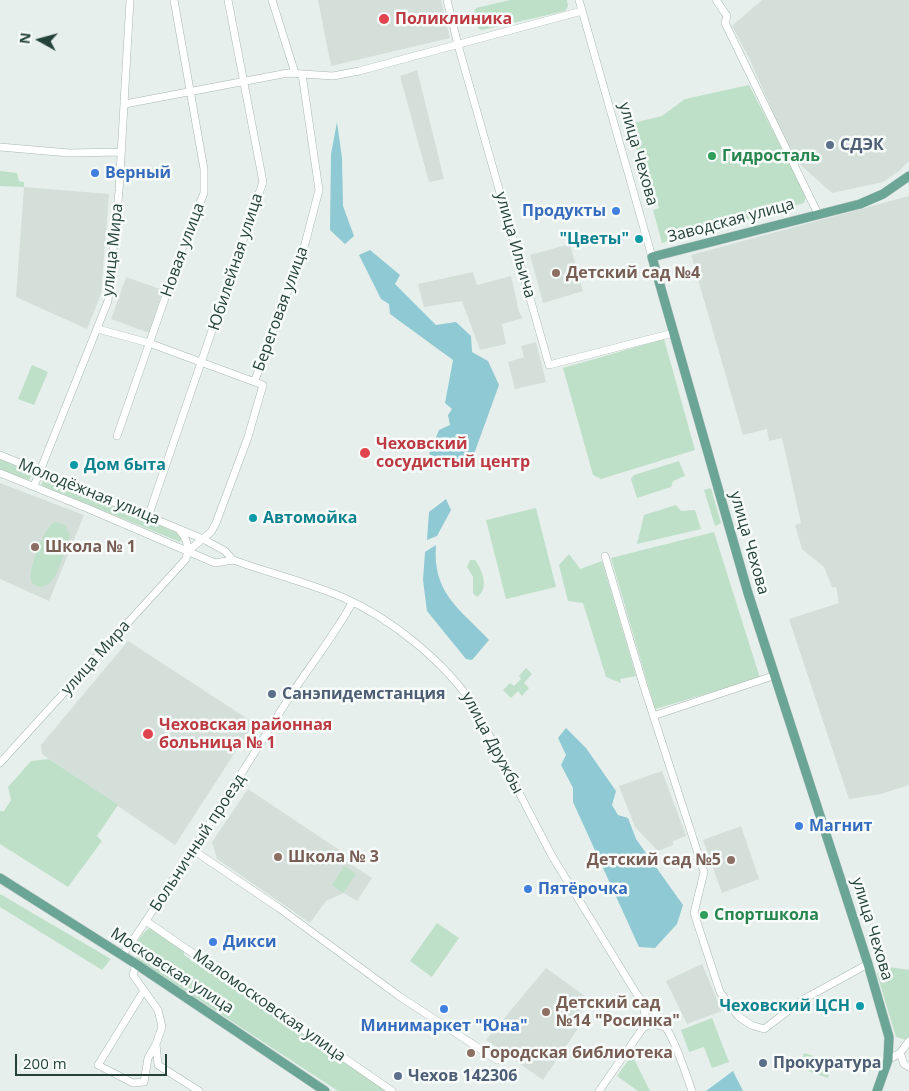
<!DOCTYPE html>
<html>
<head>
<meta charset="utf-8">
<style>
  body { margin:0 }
  #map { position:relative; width:909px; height:1091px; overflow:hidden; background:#e6efeb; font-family:"Open Sans",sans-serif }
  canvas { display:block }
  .north { position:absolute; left:15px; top:15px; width:50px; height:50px; -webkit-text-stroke:4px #f7fbf9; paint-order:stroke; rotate:277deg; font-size:14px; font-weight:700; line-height:20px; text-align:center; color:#24423a }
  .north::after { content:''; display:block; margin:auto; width:18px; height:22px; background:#24423a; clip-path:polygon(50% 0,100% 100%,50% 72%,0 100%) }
  .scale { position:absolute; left:15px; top:1054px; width:152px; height:22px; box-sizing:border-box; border:2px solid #24423a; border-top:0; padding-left:6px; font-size:15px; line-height:18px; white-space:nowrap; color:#24423a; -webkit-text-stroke:4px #f7fbf9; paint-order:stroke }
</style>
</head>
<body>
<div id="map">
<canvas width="909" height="1091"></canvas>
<div class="north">N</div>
<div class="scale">200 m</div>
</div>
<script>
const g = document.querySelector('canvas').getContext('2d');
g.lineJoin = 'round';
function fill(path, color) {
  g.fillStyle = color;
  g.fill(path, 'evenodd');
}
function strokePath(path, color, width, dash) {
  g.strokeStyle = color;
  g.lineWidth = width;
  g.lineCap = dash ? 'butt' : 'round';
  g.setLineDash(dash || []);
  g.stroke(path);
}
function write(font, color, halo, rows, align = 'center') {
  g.font = font + ' "Open Sans",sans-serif';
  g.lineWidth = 5;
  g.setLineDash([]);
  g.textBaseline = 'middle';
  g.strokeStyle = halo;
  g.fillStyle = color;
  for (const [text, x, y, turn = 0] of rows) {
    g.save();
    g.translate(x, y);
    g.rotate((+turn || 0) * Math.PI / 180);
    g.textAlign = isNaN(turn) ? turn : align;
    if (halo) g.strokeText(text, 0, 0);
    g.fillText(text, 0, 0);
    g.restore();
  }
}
const built = new Path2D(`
  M318,0H441L450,38L331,66Z
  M762,0H909V161L899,171L883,182L832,193L793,158L750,60L732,26Z
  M417,70L444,179L429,182L400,76Z
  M24,187L109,194L101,294L87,329L16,297Z
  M909,196V785L881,794L849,799L789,619L839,603L836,587H832L824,567L802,549L795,525L801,523L782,438L769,441L767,429L743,435L691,255Z
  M570,244L583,291L543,303L530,255Z
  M473,272L477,285L511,276L519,312L523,318L502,324L506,344L480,350L462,301L424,307L418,284Z
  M126,277L163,290L149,333L111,319Z
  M536,342L546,382L515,389L508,362L524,357L521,346Z
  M0,483L84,515L49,601L0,579Z
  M128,641L254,723L175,845L42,754L41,745Z
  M662,771L686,836L673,841V845L658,851L635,827L619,786Z
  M248,789L341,851L338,856L372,878L357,901L344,893L326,901L310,923L217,859L212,842Z
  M741,826L759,879L722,893L703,840Z
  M702,964L722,1011L687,1024L666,981Z
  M546,968L585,996L579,1027L543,1080L486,1040Z`);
const green = new Path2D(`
  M510,0H567L568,6L565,11L482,30L478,28L474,12L476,8Z
  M749,85L802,187L806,197L804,203L662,243L653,210L659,208L654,189L649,191L629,124L662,116L685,99Z
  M0,171L17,173L19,181L24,182V187L0,186Z
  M664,339L695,450L601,479L593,475L563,368Z
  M32,365L48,372L34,405L18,399Z
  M0,459L29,471L31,476L29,480L0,471Z
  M679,461L685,476L673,481L671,487L637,498L631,479L634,475Z
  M44,478L180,534L182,537L180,542L43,486L41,484Z
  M711,488L721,523L715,526L704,490Z
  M676,505L681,511L695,510L701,529L637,544L644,515Z
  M536,508L556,587L506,599L486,520Z
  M55,522L65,525L70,535C65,550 54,601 32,583C26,572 44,526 55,522Z
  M714,532L760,678L655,709L611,558Z
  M569,554L580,569L602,561L636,676L620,679L621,683L606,677L583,603L568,601L559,565Z
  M470,560H475C482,569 490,589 477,597L473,593V577L467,567Z
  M526,668L532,674L524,683L529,688L522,696L518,691L511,698L503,690L510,683L514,686L521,679L519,676Z
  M49,759L118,805L97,836L102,841L68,887L0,844V811H4L11,800L8,787L31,761Z
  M344,866L356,874L343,893L332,885Z
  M0,894L111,959L102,970L0,907Z
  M437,923L459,938L432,977L410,961Z
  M149,928L184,950V955L210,973L215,971L309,1037L310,1042L335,1059L340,1058L386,1091H338L138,960C130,950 140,935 149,928Z
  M882,966L909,970V1037L907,1040L896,1037L877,974Z
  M712,1018L729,1062L712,1068L704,1047L689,1052L681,1030Z
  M804,1053L833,1062L828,1078L799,1068Z
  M632,1055L650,1091H638L617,1076Z`);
const water = new Path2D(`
  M337,122L342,158L343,206L354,236L345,244L330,230L331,154Z
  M370,250L400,275L395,284L436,325L456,322L471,336L472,352L488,361L499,385L474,454L460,464L449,466L429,454L439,430L450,425L448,415L452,409L445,403L453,360L390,314L389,304L381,299L359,255Z
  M446,499L451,510L437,536L427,540L429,512Z
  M436,545C432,593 460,609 489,640L472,660L466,659L427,611L423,580L425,552Z
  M566,728L586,748L616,791L612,805L618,815L628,818L636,839L683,905L677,924L655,948L639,947L573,802V788L561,765L566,755L558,738Z
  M733,1071L743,1091H706Z`);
const minor = new Path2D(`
  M272,0L295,73
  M447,0L458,45L549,365L673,333
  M579,0L652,257
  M716,0L727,16L725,23L818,214
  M125,104L288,73L333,76L359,71L582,11
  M0,147L69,153L121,152
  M98,329L149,343L263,385L248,437L216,523L211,532L188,551
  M255,380L305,244L319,190L302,74
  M117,436L187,235L204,193V169L174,0
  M0,455L203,539L225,551L233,560C269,573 307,582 342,597C391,618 445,662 474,706L552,856L636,993C641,1001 649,1005 655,1012C673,1032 683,1066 692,1091
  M0,473L89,509L215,563L233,560
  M34,486L108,301L119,191L130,0
  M148,517L263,182L228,0
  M605,556L643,684L704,872L694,913L720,992L738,1016L751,1025L764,1029L804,999L868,964
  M653,716L773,676
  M0,763L186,559C189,548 188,539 180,531
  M193,850L279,908L399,996L497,1060
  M146,921L392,1091
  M122,956C179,873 232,789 285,704C307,669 333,638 352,603
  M136,964L133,975L158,1010L162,1027L156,1044L158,1065L199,1091
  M143,992L98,1065L133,1083L144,1082L148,1058L156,1044
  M642,1001L645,1014L643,1028
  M900,1053L904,1064L909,1067
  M888,1060L900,1053L909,1041
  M599,1091L643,1028L652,1023L664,1027`);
const major = new Path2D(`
  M0,878L136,964L325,1091
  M877,1091L888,1060L889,1037L868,964L748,593L652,257L860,204L883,194L909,176`);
const markers = [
  [384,19,6,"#e0444e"],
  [830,145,5,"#5c6f8a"],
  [712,156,5,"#2e9e5b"],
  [95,173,5,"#3f7fe0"],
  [616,211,5,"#3f7fe0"],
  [639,239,5,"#0f9aa8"],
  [556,273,5,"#8d6e63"],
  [365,453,6,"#e0444e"],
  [74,465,5,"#0f9aa8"],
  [253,518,5,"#0f9aa8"],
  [35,547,5,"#8d6e63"],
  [272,694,5,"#5c6f8a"],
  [148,734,6,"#e0444e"],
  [799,826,5,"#3f7fe0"],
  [278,857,5,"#8d6e63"],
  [731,860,5,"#8d6e63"],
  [528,889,5,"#3f7fe0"],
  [704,915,5,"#2e9e5b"],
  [213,942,5,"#3f7fe0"],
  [860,1006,5,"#0f9aa8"],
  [444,1009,5,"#3f7fe0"],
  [546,1012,5,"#8d6e63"],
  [471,1053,5,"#8d6e63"],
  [763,1063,5,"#5c6f8a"],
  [398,1076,5,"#5c6f8a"]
];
const healthNames = [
  ["Поликлиника",395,19],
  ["Чеховский",376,444],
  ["сосудистый центр",376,462],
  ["Чеховская районная",159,725],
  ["больница № 1",159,743]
];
const serviceNames = [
  ["СДЭК",840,145],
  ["Санэпидемстанция",282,694],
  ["Прокуратура",773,1063],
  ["Чехов 142306",408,1076]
];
const streetNames = [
  ["улица Чехова",638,154,74],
  ["Заводская улица",731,221,-15],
  ["улица Ильича",515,245,74],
  ["улица Мира",113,250,-84],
  ["Новая улица",183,250,-70],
  ["Юбилейная улица",236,262,-72],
  ["Береговая улица",281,309,-70],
  ["Молодёжная улица",89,492,22],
  ["улица Чехова",749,543,74],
  ["улица Мира",96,658,-48],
  ["улица Дружбы",492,743,62],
  ["Больничный проезд",198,843,-57],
  ["улица Чехова",872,929,73],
  ["Московская улица",172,971,33],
  ["Маломосковская улица",269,1006,35]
];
const leisureNames = [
  ["Гидросталь",722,156],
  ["Спортшкола",714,915]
];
const shopNames = [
  ["Верный",105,173],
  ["Продукты",606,211,"right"],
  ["Магнит",809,826],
  ["Пятёрочка",538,889],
  ["Дикси",223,942],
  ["Минимаркет \"Юна\"",444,1026,"center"]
];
const cultureNames = [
  ["\"Цветы\"",629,239],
  ["Дом быта",84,465,"left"],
  ["Автомойка",263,518,"left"],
  ["Чеховский ЦСН",850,1006]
];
const educationNames = [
  ["Детский сад №4",566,273],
  ["Школа № 1",45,547],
  ["Школа № 3",288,857],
  ["Детский сад №5",721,860,"right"],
  ["Детский сад",556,1003],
  ["№14 \"Росинка\"",556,1021],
  ["Городская библиотека",481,1053]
];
fill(built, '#d4dfda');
fill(green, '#bfe0c8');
fill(water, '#8ec9d4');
strokePath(minor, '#a8b8b2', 8);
strokePath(major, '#c2cac8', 10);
strokePath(minor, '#fff', 7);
strokePath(major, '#6aa596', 9);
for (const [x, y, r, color] of markers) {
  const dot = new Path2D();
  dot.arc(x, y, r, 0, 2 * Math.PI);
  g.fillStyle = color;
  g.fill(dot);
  strokePath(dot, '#f7fbf9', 2);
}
write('bold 16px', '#be3a42', '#f7fbf9', healthNames, 'left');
write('bold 16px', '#4e5e75', '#f7fbf9', serviceNames, 'left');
write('16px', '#24423a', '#f7fbf9', streetNames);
write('bold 16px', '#27864d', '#f7fbf9', leisureNames, 'left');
write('bold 16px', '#366cbe', '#f7fbf9', shopNames, 'left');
write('bold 16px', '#0d838f', '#f7fbf9', cultureNames, 'right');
write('bold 16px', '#785e54', '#f7fbf9', educationNames, 'left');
</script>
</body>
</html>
